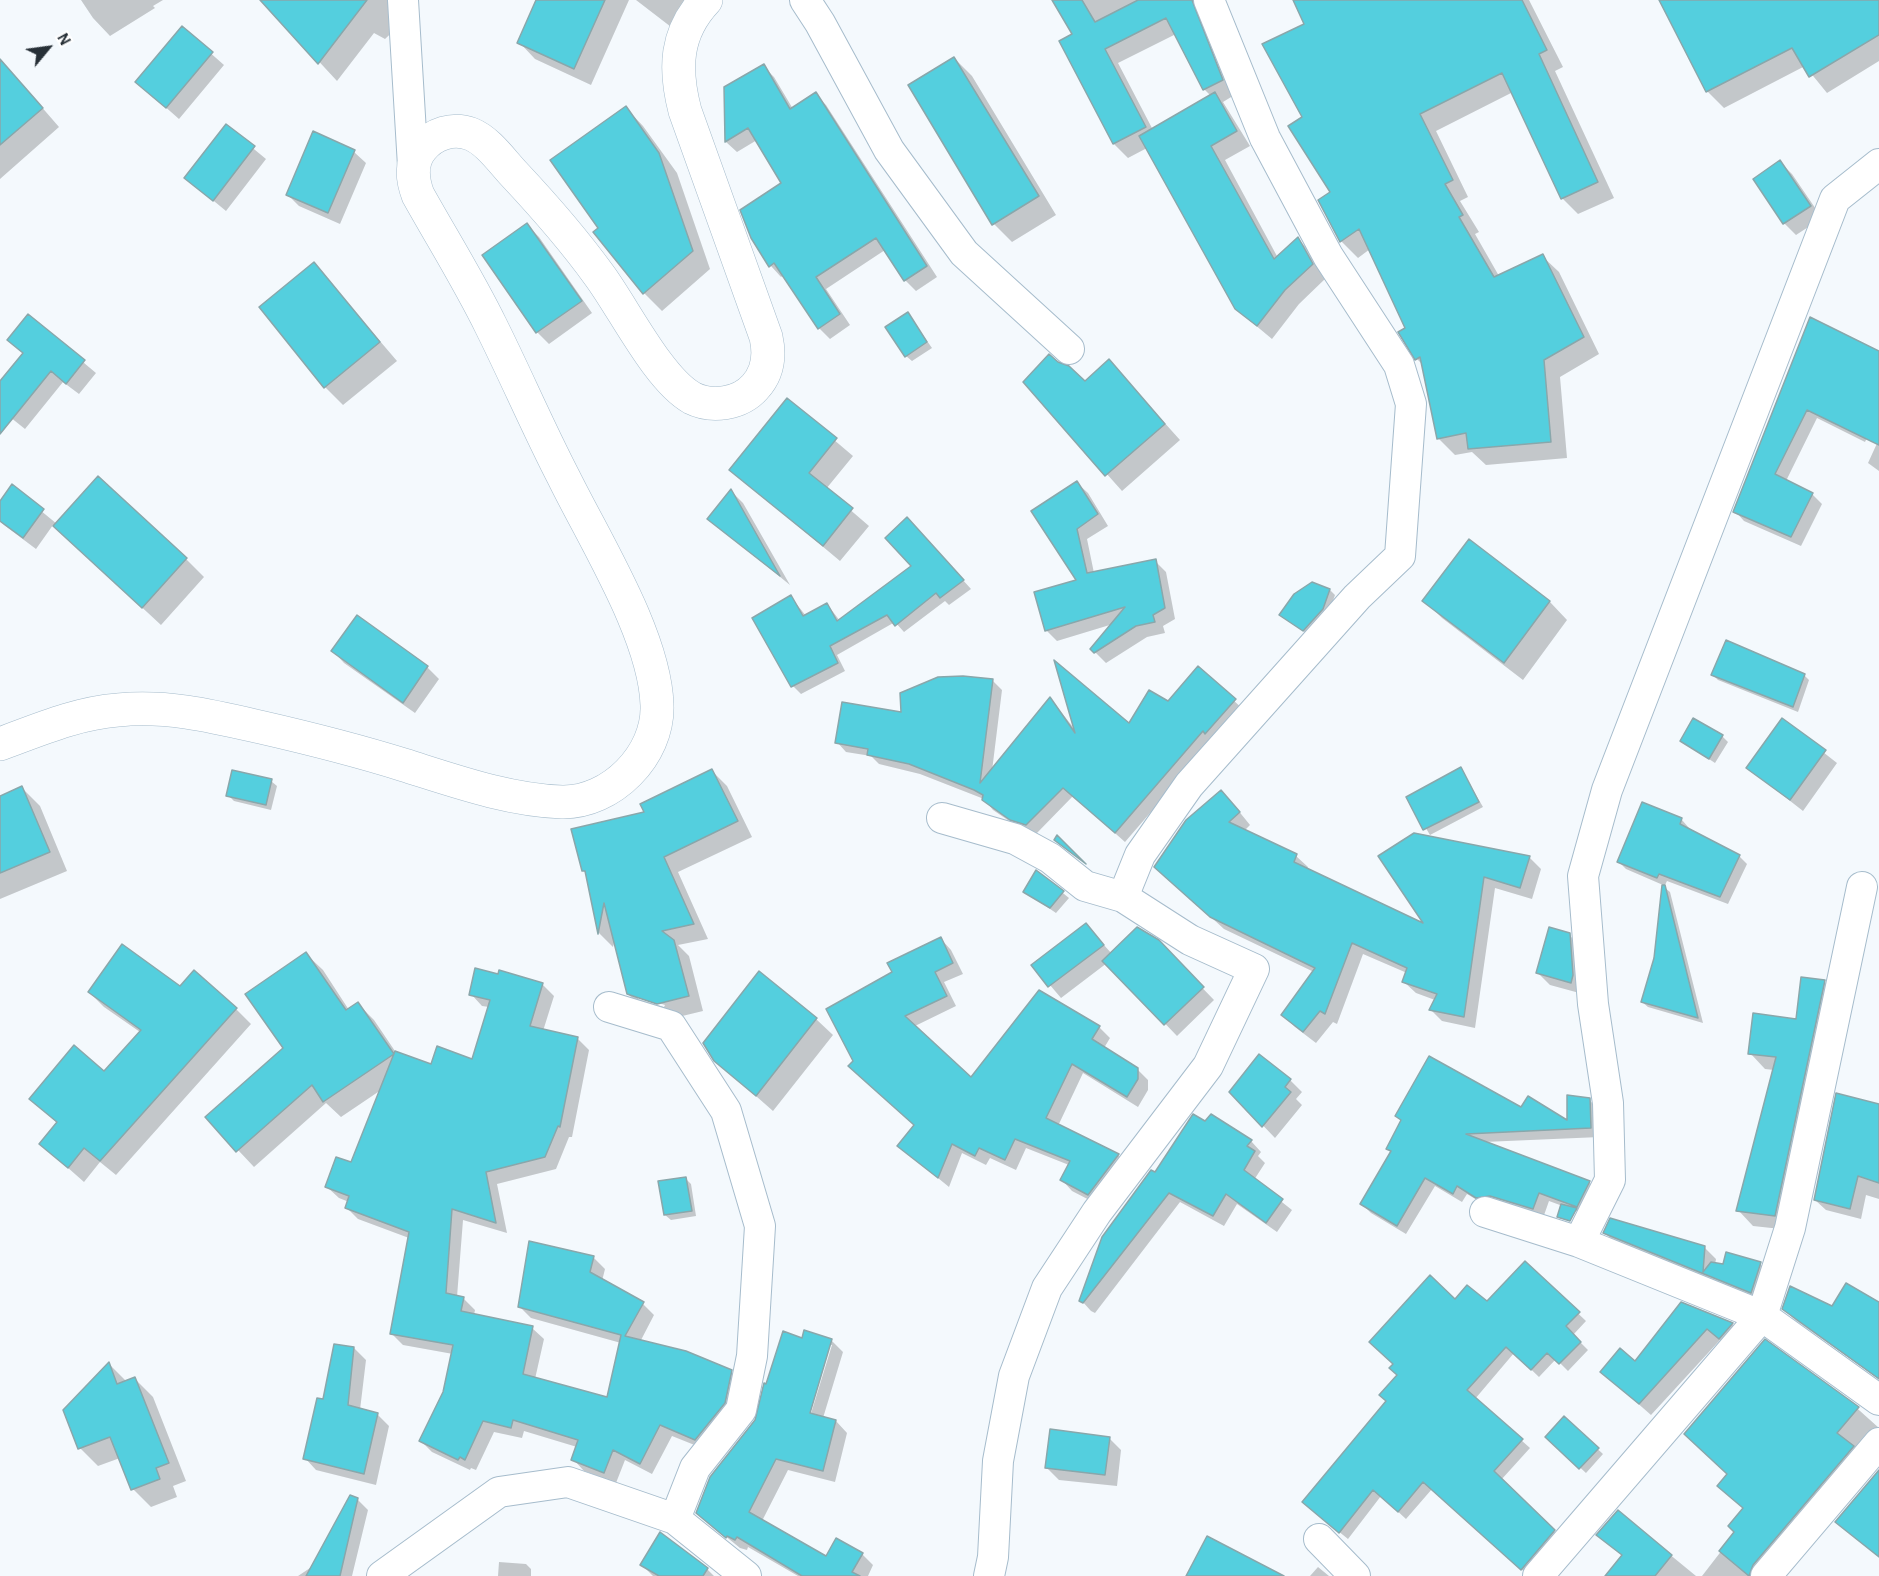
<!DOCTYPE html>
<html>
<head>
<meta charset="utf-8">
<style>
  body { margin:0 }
  #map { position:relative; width:1879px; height:1576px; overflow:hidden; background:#f4f9fd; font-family:"Alegreya Sans",sans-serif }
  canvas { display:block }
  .north { position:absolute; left:18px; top:18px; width:60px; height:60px; -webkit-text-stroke:4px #fff; paint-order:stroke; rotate:61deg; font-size:16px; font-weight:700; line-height:24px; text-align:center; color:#273037 }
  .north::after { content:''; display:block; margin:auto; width:21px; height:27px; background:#273037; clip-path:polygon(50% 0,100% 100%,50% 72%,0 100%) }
</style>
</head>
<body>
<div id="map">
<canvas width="1879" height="1576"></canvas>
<div class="north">N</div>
</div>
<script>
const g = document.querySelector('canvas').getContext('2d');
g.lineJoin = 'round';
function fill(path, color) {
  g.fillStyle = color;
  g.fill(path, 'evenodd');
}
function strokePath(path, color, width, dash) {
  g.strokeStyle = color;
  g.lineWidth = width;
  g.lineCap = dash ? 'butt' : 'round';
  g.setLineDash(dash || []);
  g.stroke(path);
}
const shadow = new Path2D(`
  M81,0H163L153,6L155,8L110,36L93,18Z
  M262,0H395L403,22L385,39L374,33L337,81Z
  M538,0H629L591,85L535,59L519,42Z
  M636,0H697L675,30Z
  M1057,0H1218L1236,94L1223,102L1250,146L1225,160L1278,258L1298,239L1312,253L1326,278L1299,304L1272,339L1236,309L1147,148L1128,158L1114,144L1074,35ZM1176,34L1204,89L1211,96L1153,130L1118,63Z
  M1402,0H1529L1563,67L1555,71L1614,198L1578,214L1562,198L1513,92L1436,131L1468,197L1460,201L1479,232L1475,234L1499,276L1542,256L1559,272L1599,354L1560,377L1567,458L1486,465L1472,452L1455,455L1439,439L1424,366L1417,359L1407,329L1370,249L1358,258L1341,241L1320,201L1333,192L1304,118Z
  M1660,0H1879V61L1827,93L1805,66L1724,108L1707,91Z
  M182,28L224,65L179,119L137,82Z
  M954,58L972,76L1056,215L1012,242L994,224Z
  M0,59L59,127L0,179Z
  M763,66L774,77L793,109L815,94L826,105L937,277L916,291L905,280L885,250L826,289L850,325L830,339L819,328L784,275L781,277L771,266L783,184L757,140L737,152L726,142L725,88Z
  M626,108L643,126L677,173L710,269L662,311L644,293Z
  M226,126L266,159L226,211L186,178Z
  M314,133L354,152L366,163L340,224L299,206L287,194Z
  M1780,162L1792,174L1822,218L1796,235L1784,223L1755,179Z
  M527,225L539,237L592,313L549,344L537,332L484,255Z
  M314,264L397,361L343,405L325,387Z
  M908,314L932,348L912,361L906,356Z
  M28,316L96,373L79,394L63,382L25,429L0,409V384L24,354Z
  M1811,319L1879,353V412L1865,442L1817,418L1786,481L1812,494L1822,504L1801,546L1744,521L1735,511Z
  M1109,361L1180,440L1122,491L1025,382L1085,383Z
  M787,400L853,456L826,489L869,526L840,561L731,470Z
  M1879,439V471L1868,463Z
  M1077,483L1088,493L1108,526L1087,539L1094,573L1155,561L1166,572L1175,619L1163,626L1165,633L1147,637L1106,663L1092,649L1113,624L1057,641L1046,630L1078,580L1033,511Z
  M12,487L57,524L186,559L204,577L161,625L53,525L36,549L4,525L0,521V503Z
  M732,492L743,503L790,585L709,519Z
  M915,527L971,589L949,605L945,601L904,632L895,622L837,655L845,671L801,694L793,686L754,618L791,597L806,616L827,604L840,621L913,566Z
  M1469,541L1550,602L1567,620L1523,680L1442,618L1424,600Z
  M1330,590L1335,595L1328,615L1310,636L1281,615Z
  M333,651L427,667L439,679L415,713L344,663Z
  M1198,668L1244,710L1213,740L1125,842L1073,796L1036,834L1021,829L993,810L984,799L920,774L879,764L871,756L846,752L837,742L992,680L1002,690L992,771L1051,699L1076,731L1130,725L1168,703Z
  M1713,675H1804L1809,680L1798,712L1718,680Z
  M1782,720L1837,763L1803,811L1748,768Z
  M1722,736L1728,742L1715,763L1682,741Z
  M1461,769L1483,807L1430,835L1408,798Z
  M712,771L727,786L752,837L678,872L708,939L678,945L689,956L703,1011L674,1018L643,1009L628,994L615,939L613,947L599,933L587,874L583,870L647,813ZM638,996L665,1005L664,1007L638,999Z
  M271,781L277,786L271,810L234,801L228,795Z
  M22,788L40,806L67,871L0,899V797Z
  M1233,804L1250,825L1244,831L1296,856L1308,867L1307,870L1427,927L1414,835L1530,858L1541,869L1532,899L1495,888L1475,1028L1442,1021L1431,1010L1435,1000L1416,993L1404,982L1407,973L1363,954L1337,1024L1333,1022L1316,1043L1295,1027L1283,1015L1314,972L1224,929L1156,867Z
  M1643,804L1682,820L1689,828L1688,830L1739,856L1747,864L1728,904L1667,881L1664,887L1670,892L1703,1023L1648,1007L1642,1002L1655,958L1663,885L1626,869L1619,862Z
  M1037,872L1069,898L1056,913L1025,892Z
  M1086,925L1112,954L1158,942L1214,1000L1177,1036L1107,963L1061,998L1033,965Z
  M1569,935L1582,947L1583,994L1550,985L1538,973Z
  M941,939L951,950L963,974L944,982L956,1006L915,1026L972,1079L1099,1027L1110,1038L1104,1048L1137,1069L1148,1080V1090L1138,1107L1083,1073L1058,1126L1118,1155L1129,1166L1099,1205L1072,1191L1062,1180L1069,1165L1026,1148L1016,1170L990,1158L986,1165L962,1153L949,1187L899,1146L915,1125L855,1061L894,973Z
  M306,954L323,970L349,1010L358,1004L374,1020L397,1054L432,1066L473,1061L489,1007L482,1006L471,994L542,984L554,996L543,1031L577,1038L589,1050L572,1137H569L556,1169L497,1184L507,1233L463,1220L457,1297L464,1299L475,1310L474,1315L532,1328L544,1339L535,1379L608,1399L621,1343L531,1318L519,1306L593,1257L605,1269L602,1281L643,1304L654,1315L640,1342L731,1371L742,1383L707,1450L672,1436L652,1474L625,1460L616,1483L584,1471L573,1459L577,1447L524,1431L522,1438L494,1432L476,1470L471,1468L470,1470L432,1452L421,1441L444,1393L453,1354L403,1345L391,1333L409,1238L358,1219L347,1208L349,1202L339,1198L327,1187L351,1164L381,1090L341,1117L326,1103L254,1167L207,1117L285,1049Z
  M1824,981L1840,997L1790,1230L1753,1226L1738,1210L1774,1070L1765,1069L1750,1053L1797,1021Z
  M180,988L236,1009L251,1024L116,1175L100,1162L84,1182L41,1144L58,1124L31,1099L105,1073L140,1032L104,1007L89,992Z
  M816,1019L833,1035L773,1111L715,1060Z
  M1290,1080L1302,1092L1296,1099L1302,1105L1275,1138L1231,1092Z
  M1589,1100L1599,1109L1600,1137L1484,1142L1589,1182L1598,1192L1587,1215L1549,1201L1543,1218L1487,1206L1467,1194L1462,1202L1435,1186L1406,1234L1371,1213L1362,1204L1392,1152L1388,1148L1402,1121L1397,1116L1522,1109L1569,1123Z
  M1879,1106V1199L1866,1195L1861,1219L1826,1210L1815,1200Z
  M1211,1116L1251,1141L1261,1152L1258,1156L1265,1163L1254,1180L1292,1210L1277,1232L1237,1204L1224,1226L1180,1202L1095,1313L1091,1311L1081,1300L1156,1174Z
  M685,1178L691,1184L696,1216L671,1220L665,1215Z
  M1605,1233L1704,1247L1716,1259L1715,1265L1760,1264L1771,1275L1762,1303L1616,1244Z
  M1525,1263L1586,1321L1573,1335L1588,1350L1568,1371L1556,1359L1539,1377L1514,1353L1475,1399L1530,1448L1501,1480L1562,1539L1529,1576L1432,1489L1406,1519L1381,1496L1348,1539L1312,1510L1387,1401L1399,1376L1455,1301L1487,1303Z
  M1681,1303L1732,1324L1744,1336L1732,1350L1720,1340L1651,1415L1602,1372L1636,1363Z
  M1879,1304V1379L1795,1320L1784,1309Z
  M803,1339L831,1340L843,1352L823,1418L836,1421L847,1433L835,1482L788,1470L762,1521L827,1558L862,1554L873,1565L868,1576H798L748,1547L747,1550L740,1548L697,1513L756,1421L767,1386ZM829,1345H832L809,1420H807Z
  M354,1348L366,1360L360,1410L377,1414L389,1426L376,1485L316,1470L305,1458L324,1401Z
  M109,1364L127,1382L135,1379L153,1397L186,1481L173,1486L177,1497L151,1507L133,1489L120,1458L98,1466L80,1448Z
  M1850,1402L1879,1428V1439L1761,1576H1702L1736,1532Z
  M1564,1418L1603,1454L1586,1473L1547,1437Z
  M1109,1438L1121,1450L1117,1486L1059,1480L1047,1468Z
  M357,1499L368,1510L352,1576H298L313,1566Z
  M1618,1512L1696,1576H1607L1623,1556L1598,1535Z
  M499,1562L526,1564L531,1569V1576H498Z
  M642,1565L707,1569L714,1576H653Z
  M1318,1567L1329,1576H1310Z`);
const building = new Path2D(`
  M260,0H367L318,64Z
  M536,0H605L574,69L517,43Z
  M1052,0H1082L1095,22L1138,0H1192L1223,80L1203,90L1166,18L1105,49L1146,127L1113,144L1059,41L1072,34Z
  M1293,0H1522L1547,50L1539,54L1598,182L1561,199L1502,73L1420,114L1453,180L1445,184L1463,215L1459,217L1494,277L1543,254L1584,337L1544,360L1551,442L1468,449L1466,433L1437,439L1420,357L1415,360L1398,332L1405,328L1359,229L1340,242L1318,200L1330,192L1288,126L1302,117L1262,44L1304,24Z
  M1659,0H1879V35L1809,77L1792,48L1706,92Z
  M182,26L213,52L166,108L135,82Z
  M954,57L1039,196L992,225L908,85Z
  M0,59L43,108L0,145Z
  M764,64L790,109L816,92L927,266L904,281L876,238L816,277L840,314L818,329L774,263L769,267L751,238L740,210L781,183L748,128L725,142L724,87Z
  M1215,92L1237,131L1211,146L1274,259L1298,237L1313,264L1285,290L1257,326L1235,309L1139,136Z
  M626,106L659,153L693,251L643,294L593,232L598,228L550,160Z
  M226,124L255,146L213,201L184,178Z
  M313,131L355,150L328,213L286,195Z
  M1780,160L1811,206L1783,224L1753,179Z
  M527,223L582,301L536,333L482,255Z
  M314,262L380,342L324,388L259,307Z
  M908,312L927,342L905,357L885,327Z
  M28,314L85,360L66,384L51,371L0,434V381L23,353L7,340Z
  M1810,317L1879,351V445L1807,410L1775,474L1813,493L1791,537L1733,512Z
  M1049,354L1058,362L1069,366L1085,381L1109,359L1165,424L1105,476L1023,382Z
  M787,398L837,438L809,473L853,508L823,546L729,470Z
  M98,476L187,558L142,608L53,526Z
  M1077,481L1098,514L1077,529L1087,573L1156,559L1165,608L1153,615L1155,622L1136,626L1094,653L1090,649L1125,607L1045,631L1034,592L1076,580L1031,511Z
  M12,484L44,509L23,538L0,521V501Z
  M731,489L780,576L707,519Z
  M907,517L964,580L940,598L936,593L895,626L887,615L830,646L838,663L791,687L752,618L791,595L803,616L827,603L837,621L911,566L885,538Z
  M1469,539L1550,601L1504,663L1422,601Z
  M1312,582L1330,589L1323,609L1303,631L1279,615L1294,594Z
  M357,615L428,666L403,703L331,651Z
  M1726,640L1805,674L1793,707L1711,675Z
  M1054,660L1129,723L1149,690L1168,701L1198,666L1236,699L1205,734L1203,731L1115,833L1063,788L1026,825L1010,820L982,800L983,795L974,790L909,764L867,755L868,749L835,743L842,702L901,712L900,693L938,677L963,676L993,679L980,783L1050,697L1075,733Z
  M1693,718L1723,735L1709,759L1680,741Z
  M1782,718L1826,750L1790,800L1746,768Z
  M1461,767L1479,802L1423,830L1406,797Z
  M712,769L738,821L664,857L694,924L662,931L674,940L689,996L657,1004L627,994L604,903L598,934L585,871H582L571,829L644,812L640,804Z
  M232,770L272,779L266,805L226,796Z
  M22,786L50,852L0,873V796Z
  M1221,790L1240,812L1229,822L1297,854L1294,862L1423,923L1378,856L1414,833L1530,856L1520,888L1484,877L1464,1017L1429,1010L1437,994L1402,982L1407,968L1352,943L1325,1014L1320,1011L1303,1032L1281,1015L1315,968L1210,917L1154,867L1186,820Z
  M1642,802L1682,818L1680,824L1740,855L1720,897L1659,874L1657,878L1617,862Z
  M1057,835L1086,864L1054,840Z
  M1036,870L1064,891L1050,908L1023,892Z
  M1662,885H1665L1698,1018L1641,1002L1654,958Z
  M1086,923L1104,945L1048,987L1031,965Z
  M1137,927L1159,940L1204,987L1164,1025L1102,961Z
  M1549,927L1570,933L1573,975L1571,983L1536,973Z
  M941,937L953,963L935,972L947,996L905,1016L971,1077L1039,990L1100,1026L1092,1039L1138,1068V1079L1127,1097L1072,1064L1046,1118L1119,1154L1088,1195L1060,1180L1070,1161L1015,1139L1005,1160L979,1148L975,1156L952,1144L938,1178L897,1146L914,1125L848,1066L853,1061L826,1009L892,972L887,963Z
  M122,944L180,986L194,970L237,1008L100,1161L84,1148L68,1168L39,1144L57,1122L29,1099L74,1045L104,1071L141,1030L88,992Z
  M306,952L346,1010L358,1002L394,1054L323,1102L312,1085L236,1152L205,1117L283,1048L245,994Z
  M475,968L498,974L499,970L543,983L530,1026L578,1037L560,1127L558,1126L545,1157L486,1172L496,1223L452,1209L446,1293L464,1297L461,1311L533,1326L523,1374L607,1397L621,1335L518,1307L529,1241L594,1256L590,1272L644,1302L625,1336L686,1351L732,1370L725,1403L695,1440L660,1425L640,1464L613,1450L604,1473L571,1460L578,1440L513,1420L511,1428L483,1421L465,1460L460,1457L458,1460L419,1441L443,1392L453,1345L390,1334L409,1232L345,1208L349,1196L325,1187L336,1157L351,1162L395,1051L431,1064L437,1046L472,1059L490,1000L469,995Z
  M759,971L817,1018L756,1096L714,1061L703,1043Z
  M1801,977L1825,980L1775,1216L1736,1211L1776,1057L1748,1054L1753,1013L1796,1019Z
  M1259,1054L1291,1079L1285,1087L1291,1092L1262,1127L1229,1092Z
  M1429,1056L1521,1107L1528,1096L1567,1120V1095L1590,1098L1591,1128L1466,1134L1590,1181L1577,1207L1539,1193L1533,1209L1490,1196L1476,1198L1457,1186L1453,1194L1425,1178L1397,1226L1360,1204L1391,1151L1386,1149L1401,1120L1395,1116Z
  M1836,1093L1879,1104V1183L1858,1176L1850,1209L1814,1200Z
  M1193,1114L1205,1121L1211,1114L1252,1140L1247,1146L1255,1151L1244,1170L1283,1199L1266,1223L1226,1194L1213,1216L1169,1193L1083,1303L1079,1301L1102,1237L1151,1170L1155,1172Z
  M686,1177L692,1211L664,1215L658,1181Z
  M1561,1204L1577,1208L1570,1221L1557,1217Z
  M1610,1218L1705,1246L1703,1272L1711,1262L1723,1264L1726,1252L1761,1262L1751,1293L1603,1233Z
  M1525,1261L1580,1312L1566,1326L1581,1342L1559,1364L1547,1353L1531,1370L1506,1347L1467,1390L1523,1439L1494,1471L1555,1530L1521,1570L1423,1482L1398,1512L1373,1490L1339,1533L1302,1502L1386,1401L1379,1395L1397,1375L1389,1368L1393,1364L1369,1342L1430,1275L1455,1299L1467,1285L1487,1301Z
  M1846,1283L1879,1302V1379L1782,1309L1790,1286L1832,1306Z
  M1681,1302L1733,1323L1719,1339L1707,1329L1639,1404L1600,1372L1620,1348L1635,1361Z
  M804,1330L832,1339L810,1413L836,1420L823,1471L776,1459L749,1512L826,1556L836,1538L863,1553L852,1572L860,1576H802L737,1537L735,1540L727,1536L726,1538L696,1513L710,1477L755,1420L764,1383L766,1384L783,1331L802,1338Z
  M1765,1339L1859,1407L1837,1433L1854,1446L1753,1565L1749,1576L1719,1551L1734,1532L1728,1526L1743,1508L1717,1486L1727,1474L1684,1434Z
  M334,1344L354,1347L348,1405L378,1413L364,1474L303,1459L317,1398L323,1399Z
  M109,1362L117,1384L135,1377L169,1463L156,1468L160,1479L131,1490L110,1437L78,1449L63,1410Z
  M1564,1416L1599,1448L1579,1469L1545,1437Z
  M1050,1429L1110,1437L1105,1475L1045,1468Z
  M1879,1470V1557L1835,1522Z
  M350,1495L358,1498L340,1576H306Z
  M1618,1510L1672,1555L1655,1576H1605L1622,1555L1596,1535Z
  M660,1532L708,1568L703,1576H659L640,1565Z
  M1207,1536L1284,1576H1186Z`);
const street = new Path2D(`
  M403,0L413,166
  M805,0L820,23L889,150L964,253L1069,349
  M942,818L1015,839L1050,858L1085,886L1123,897L1190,940L1254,969L1208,1066L1097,1212L1047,1288L1014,1376L998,1461L993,1557L989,1576
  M1123,897L1140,855L1189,785L1357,597L1400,556L1411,404L1399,365L1328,256L1265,138L1209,0
  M609,1007L671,1026L726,1111L760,1226L752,1356L741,1410L695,1468L675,1519
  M1485,1212L1579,1242L1762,1316L1879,1400
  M1579,1242L1610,1180L1608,1103L1593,1004L1583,876L1607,790L1835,199L1879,164
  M1319,1539L1355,1576
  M382,1576L499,1492L568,1482L675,1519L746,1576
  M1538,1576L1762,1316L1790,1228L1862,887
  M1766,1576L1879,1443`);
const secondary = new Path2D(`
  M0,744C38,730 77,713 118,710C167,705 212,716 260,727C308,738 356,750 404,765C455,781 508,800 562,802C611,803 659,755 657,705C655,636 595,541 564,478C538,428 516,376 491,326C469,281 442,238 418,195C412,179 410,162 422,148C433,134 453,127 471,134C488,141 501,160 514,174C544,206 573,239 599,275C623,307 658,379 692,398C712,408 740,404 755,387C768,373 770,355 766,337L685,111C674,69 675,33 706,0`);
fill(shadow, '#0003');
fill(building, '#54cfde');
strokePath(building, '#89a7ab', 1.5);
strokePath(street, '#a6bccc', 32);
strokePath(secondary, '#a6bccc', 34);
strokePath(street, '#fff', 30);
strokePath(secondary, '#fff', 33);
</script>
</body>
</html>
